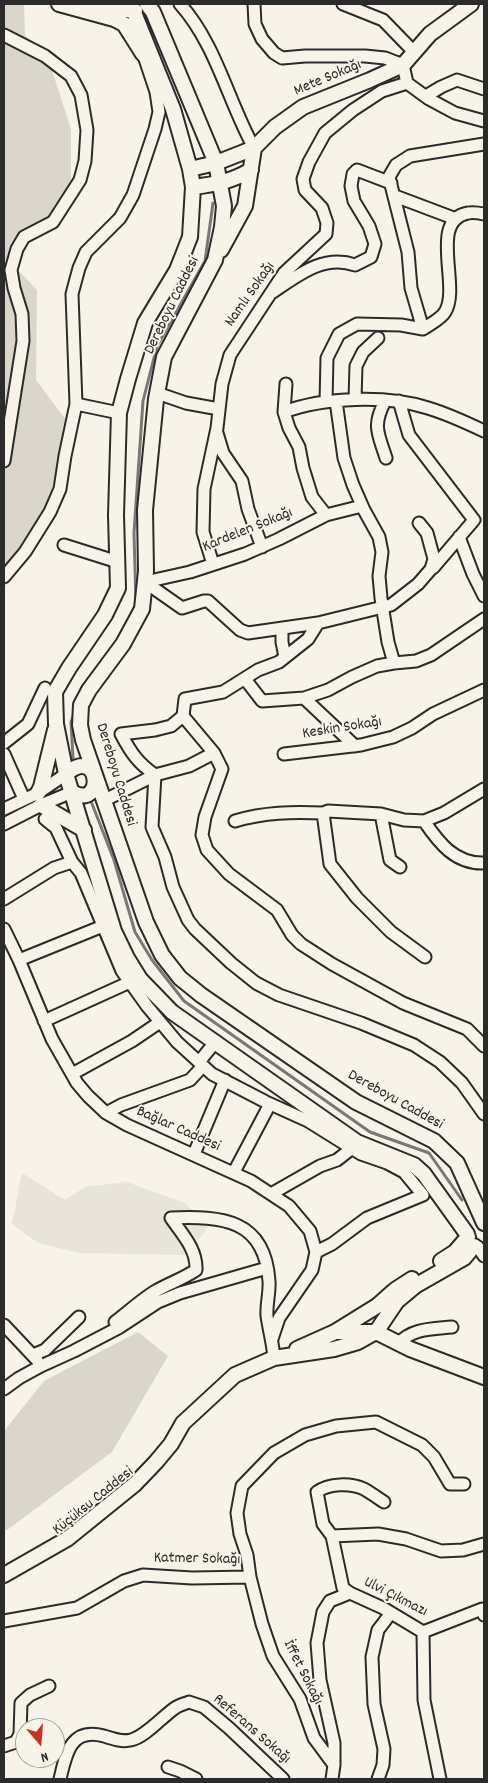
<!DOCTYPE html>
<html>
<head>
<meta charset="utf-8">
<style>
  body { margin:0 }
  #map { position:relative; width:488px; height:1783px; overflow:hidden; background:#f7f3e8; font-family:Dekko,sans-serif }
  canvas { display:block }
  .frame { position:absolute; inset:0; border:5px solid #2b2b2b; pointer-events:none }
  .north { position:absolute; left:15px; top:1718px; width:50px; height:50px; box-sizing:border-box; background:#f7f3e8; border:1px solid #a5a39c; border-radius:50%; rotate:162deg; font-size:14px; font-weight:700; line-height:20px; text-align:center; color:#2b2b2b }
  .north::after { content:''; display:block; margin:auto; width:18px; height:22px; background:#c8321e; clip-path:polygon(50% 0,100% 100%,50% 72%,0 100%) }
</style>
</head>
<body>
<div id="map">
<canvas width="488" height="1783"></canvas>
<div class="frame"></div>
<div class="north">N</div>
</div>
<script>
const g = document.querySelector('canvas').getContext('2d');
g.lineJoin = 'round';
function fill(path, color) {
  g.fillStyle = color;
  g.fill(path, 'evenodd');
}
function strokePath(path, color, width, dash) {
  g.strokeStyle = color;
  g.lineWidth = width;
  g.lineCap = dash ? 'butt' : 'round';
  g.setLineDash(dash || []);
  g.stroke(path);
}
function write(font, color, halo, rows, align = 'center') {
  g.font = font + ' Dekko,sans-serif';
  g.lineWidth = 4;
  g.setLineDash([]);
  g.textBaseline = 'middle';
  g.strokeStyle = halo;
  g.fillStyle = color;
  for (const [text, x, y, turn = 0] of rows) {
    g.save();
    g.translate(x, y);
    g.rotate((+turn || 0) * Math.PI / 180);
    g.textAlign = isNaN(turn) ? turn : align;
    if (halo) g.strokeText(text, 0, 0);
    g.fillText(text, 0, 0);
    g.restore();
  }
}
const built = new Path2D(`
  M22,1173L65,1200L85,1187L127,1182L185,1203L208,1226L189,1255L79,1253L38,1243L12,1224Z`);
const green = new Path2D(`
  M4,4H24L25,35L50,64L71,129V189L29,240L17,269L37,290L36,380L69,424L53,514L4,570Z
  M138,1332L168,1356L112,1452L7,1530L4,1531V1431L44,1381Z`);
const stream = new Path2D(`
  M80,693L82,687L121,635L136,604L134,533L143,401L157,346L205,261L213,203
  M73,758L71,722L75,711
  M89,796L114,860L135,932L152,960L184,1001L370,1132L429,1153L462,1200`);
const minor = new Path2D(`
  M180,4C216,44 228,101 254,148
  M254,4L255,24L262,39L274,53L282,58L305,56H365L385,58L403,65L407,83L429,99L455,113L484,121
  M343,4L383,20L414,52
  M4,35L45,56L71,76L81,95L87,130L85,161L80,180L53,222L24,237L17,249L11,270L14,288L22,314L23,341L4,461
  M426,96L441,87L457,80L484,89
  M395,196L456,219
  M273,292C298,275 324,254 355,265L371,257L375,244L369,226L354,201L351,186L353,174L357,170L391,183
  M423,329L411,288L408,252L389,177L396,165L410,156L484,144
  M286,384L284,412L289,428L299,447L303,468L312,497L326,515
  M157,393L186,403L219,409
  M355,399L356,366L363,352L378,338
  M385,401C372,426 378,433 386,458
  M399,401L409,435L474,520L433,568
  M326,402L327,358L339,334L357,324L401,325L423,329C430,324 441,319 445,312C461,287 428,220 468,213C473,212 479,213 484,214
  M76,404L119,413
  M284,412C324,397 387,395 428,408C448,414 465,422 484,431
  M217,433L223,453L242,481L248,509L262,547
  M419,523L427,533L434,559L431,569L418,584L391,605L318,623L308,639L279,662L258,670L223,692L185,699L183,716L214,753L222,769L205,817L202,835L207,850L229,874L277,910L292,935L301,944L332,964L403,1003L467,1029L484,1046
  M459,537L473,574L484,596
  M64,545L118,562
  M213,564L203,532L204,489L217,428L222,384L230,355L284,273L326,234L327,223L322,208L305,190L303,179L309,162L325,133L353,110L382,91L407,83
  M4,577L25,552L50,512L60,489L65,456L76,404L72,294L79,268L86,252L120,218L133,195L155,129L159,112L156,92L144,56
  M145,582L190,572L245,554L279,539L326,515L362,506
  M145,582L182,608L204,601H208L240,630L248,633L318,623
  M282,629V642L285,657
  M394,663L416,661L431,655L484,619
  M245,679L262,701L304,698L328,690L352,677L377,666L394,663L388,642L381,598L379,576L382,552L379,537L364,510L353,485L344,458L336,401
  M304,698L355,746
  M4,743L28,724L45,688
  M4,754L24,799
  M284,754L361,745L393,737L412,728L433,714L484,690
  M155,775L152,827L165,857L173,887L188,920L195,929L231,963L256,983L279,995L361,1023L414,1045L440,1062L462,1083L484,1114
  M155,775C138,763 131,753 121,734L155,730L171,726L183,716
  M103,801L155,775L189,766L214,753
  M4,809L38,793L66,774
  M323,813L330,864L357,898L391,932L425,957
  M381,814L390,860L400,867
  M45,819L56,828L72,862
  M235,821C265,812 292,812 323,813L328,811L381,814L404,820L424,821L444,813L484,789
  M424,821C439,843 455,864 484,863
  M4,824L41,805L72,792
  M4,899L54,868L72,862L81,873L122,971L147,1006L177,1042L212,1074L266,1102L308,1121L361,1154L387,1163L404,1172L423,1195L367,1218L332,1244L316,1252
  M4,929L19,960L52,1039L77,1083L88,1096L106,1113L127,1125L251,1181L289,1206L310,1231L316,1252L312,1270L279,1318L272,1339
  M19,960L103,926
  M44,1021L130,982
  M199,1062L216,1041
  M72,1074L132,1041L160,1022
  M106,1113L121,1105L190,1080L203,1066
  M194,1154L225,1080
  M234,1172L270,1104
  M271,1194L320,1166L337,1160L351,1149
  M171,1218C222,1216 265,1219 269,1281C270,1293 266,1304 267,1316C269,1330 273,1344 274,1358
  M478,1247L484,1256
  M115,1322C128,1312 140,1301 154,1292C167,1284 183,1279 196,1270C197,1249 182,1234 171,1218
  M4,1325L37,1360
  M398,1344C412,1328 433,1329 452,1327
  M33,1355L45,1350L79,1317
  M4,1389L19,1378L41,1366L74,1351L120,1327L158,1302L180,1293L267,1268
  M384,1502C378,1498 371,1493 364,1489C351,1483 329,1483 317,1492L323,1524L332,1536L343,1588L350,1593L383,1608L423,1632L482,1609L484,1615
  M332,1536L378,1534L406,1539L441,1551L463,1550L484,1544
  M4,1621L77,1608L124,1581L143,1575L192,1578L250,1577
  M423,1632L424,1700L440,1779
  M4,1746L16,1742L20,1734L21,1703L30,1695L49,1686
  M334,1765V1743L320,1680L317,1643L323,1612L330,1601L350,1593
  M168,1767L180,1771L196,1779
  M60,1779C66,1753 71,1727 104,1736C113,1739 122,1742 131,1740C145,1737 162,1717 175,1708C179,1705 184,1704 189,1702L204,1707L229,1728L283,1779
  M332,1779L334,1765L314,1738L300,1699L273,1656L262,1624L250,1577L247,1555L240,1534L237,1513L242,1486L274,1453L305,1435L336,1426L376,1422L422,1445L434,1457L450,1484H464
  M378,1779L383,1765L384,1749L374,1704L372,1657L378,1630L391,1613`);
const major = new Path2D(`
  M59,4L114,19L124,24L143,54
  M127,4L133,10L173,109L190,169L193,187L190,237L177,270L145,323L128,379L119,413L116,515L118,588L105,615L69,668L55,692L56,724L66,774L114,931L127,958L140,979L172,1012L357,1142L414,1165L424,1174L467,1234
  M147,4L153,12L216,163L224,206L222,227L215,260L164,357L156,399L145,510L146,571L142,609L123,644L89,690L81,705L80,725L83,740L146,922L162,955L180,978L201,995L356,1102L434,1141L457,1163L484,1223
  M87,5L135,11
  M190,169L216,163L254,148L275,127L303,107L370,80L403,65L430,34L471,4
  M193,187C216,184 230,182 251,170
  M221,250L245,206L254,148
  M66,774C101,744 105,811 72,792
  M38,793L41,787L55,730
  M41,805L84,830
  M441,1261L455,1252L468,1237
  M335,1332H376L410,1349L484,1377
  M297,1349L335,1332L377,1306L395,1290L412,1279
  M4,1575L67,1539L135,1484L156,1462L171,1444L183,1423L235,1375L274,1358L334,1349L358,1342L376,1332L397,1301L415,1286L464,1258L474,1246`);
const streetNames = [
  ["Mete Sokağı",328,79,-23],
  ["Namlı Sokağı",251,295,-55],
  ["Dereboyu Caddesi",173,306,-64],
  ["Kardelen Sokağı",248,531,-22],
  ["Keskin Sokağı",342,729,-9],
  ["Dereboyu Caddesi",115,775,73],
  ["Dereboyu Caddesi",395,1101,29],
  ["Bağlar Caddesi",178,1130,24],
  ["Küçüksu Caddesi",94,1502,-39],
  ["Katmer Sokağı",197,1560,1],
  ["Ulvi Çıkmazı",395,1598,27],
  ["İffet Sokağı",302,1673,63],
  ["Referans Sokağı",251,1730,41]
];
fill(built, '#e8e4da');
fill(green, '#dad6cc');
strokePath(stream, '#7a7874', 3);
strokePath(minor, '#2b2b2b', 15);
strokePath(major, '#2b2b2b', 18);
strokePath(minor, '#f7f3e8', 11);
strokePath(major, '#f7f3e8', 14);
write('16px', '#2b2b2b', '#f7f3e8', streetNames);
</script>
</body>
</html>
